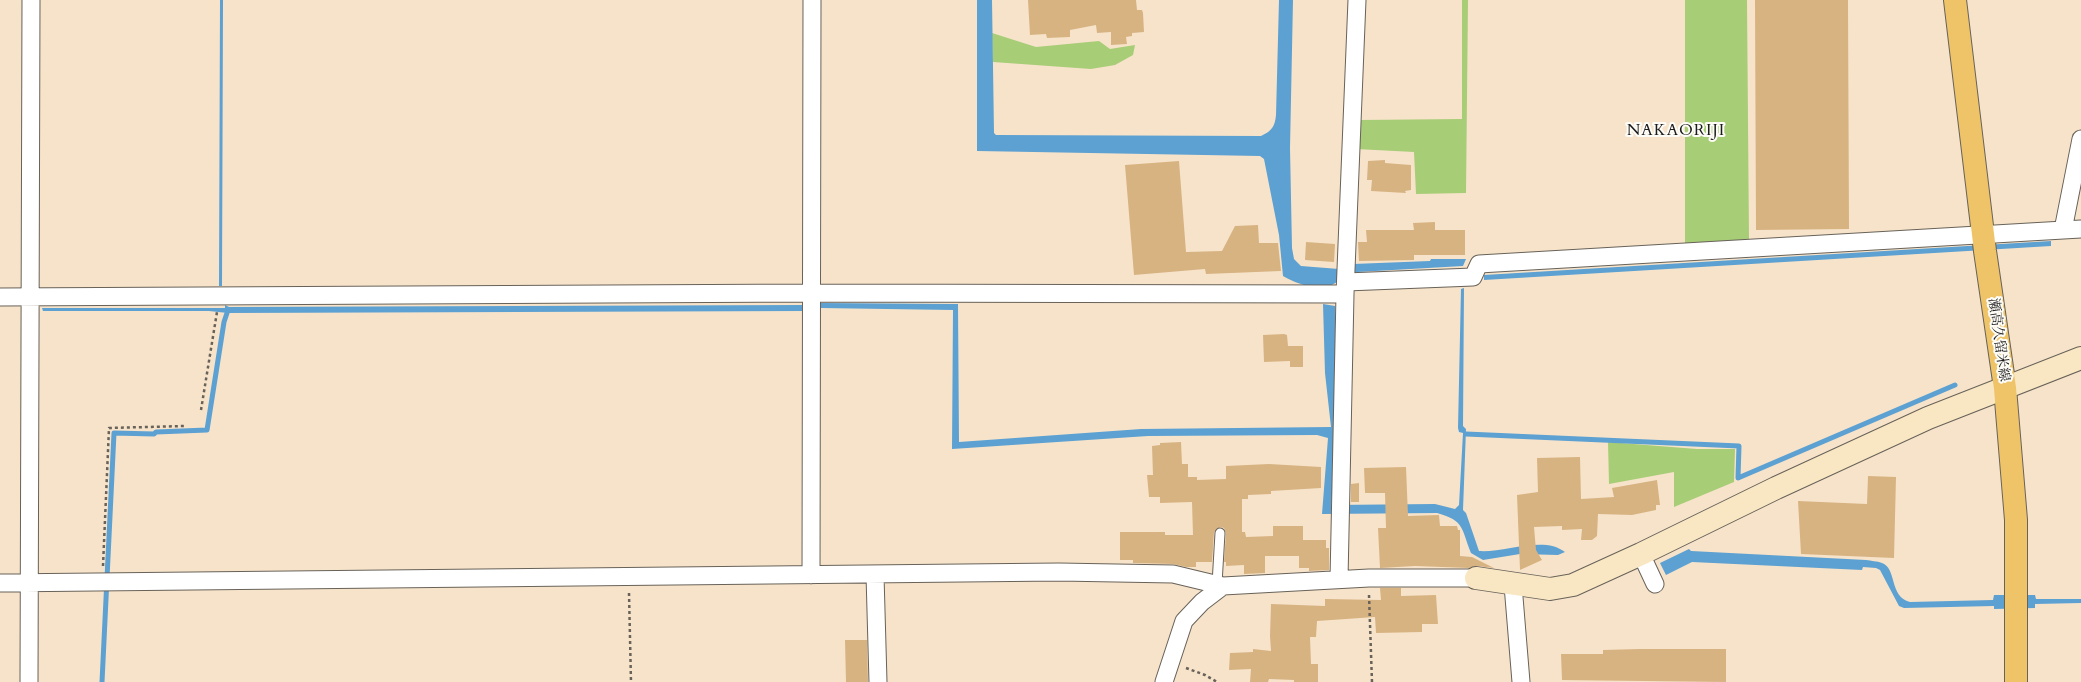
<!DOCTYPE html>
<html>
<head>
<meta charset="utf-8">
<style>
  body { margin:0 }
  canvas { display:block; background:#f6e3ca }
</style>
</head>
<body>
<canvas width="2081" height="682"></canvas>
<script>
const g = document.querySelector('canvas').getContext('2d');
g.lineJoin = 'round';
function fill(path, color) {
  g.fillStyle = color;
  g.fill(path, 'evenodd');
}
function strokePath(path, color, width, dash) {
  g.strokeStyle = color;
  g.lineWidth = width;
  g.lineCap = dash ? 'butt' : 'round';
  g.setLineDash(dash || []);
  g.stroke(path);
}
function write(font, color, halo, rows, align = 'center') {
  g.font = font + ' Cardo,"Noto Serif JP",serif';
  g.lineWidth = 4;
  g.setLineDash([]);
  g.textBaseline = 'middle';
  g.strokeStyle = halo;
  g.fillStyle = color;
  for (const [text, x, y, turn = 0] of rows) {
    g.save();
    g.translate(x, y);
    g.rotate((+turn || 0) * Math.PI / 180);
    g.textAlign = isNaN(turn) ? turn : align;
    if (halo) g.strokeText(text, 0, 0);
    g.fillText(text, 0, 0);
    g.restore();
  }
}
const green = new Path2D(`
  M1462,0H1468L1466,193L1416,194L1414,152L1356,149L1359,120L1462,119Z
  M1685,0H1747L1749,241L1685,245Z
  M992,33L1036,47L1099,41L1110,49L1135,45L1133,55L1115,65L1091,69L993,62Z
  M1608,442L1697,449H1735L1734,482L1674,507V472L1609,484Z`);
const water = new Path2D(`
  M220,0H223L222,286H219Z
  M977,0H992L994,133L996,135L1261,136C1272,131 1275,126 1276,115L1279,0H1293L1290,148L1292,248L1294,259L1301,266L1339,269L1353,264L1430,261L1431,259H1466L1463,266L1340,273L1337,282C1321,293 1299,285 1283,276L1279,235L1264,159L1260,156L977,151Z
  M2051,241V246L1484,280V275Z
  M1464,288L1463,426L1466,429L1463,510L1466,513L1479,551C1504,553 1544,535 1565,552L1558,555L1520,554L1483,560L1471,553C1461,528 1465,521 1437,513L1322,514L1328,438L1317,435L1148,436L952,449L953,310L821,308V303L958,304L959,442L1141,429L1331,427L1325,373L1323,304L1335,306L1336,448L1331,505L1435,504L1455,509L1459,505L1463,433L1459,432L1458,428L1461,289Z
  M225,305L229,307L803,305V311L228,313L209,311H43L42,308H225Z
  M1689,549L1691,551L1866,560C1871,561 1877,561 1882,563C1897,568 1889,597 1910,602L1993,600L1994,595H2035L2036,599H2081V603L2035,604V608L1994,609V606L1904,608L1899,606L1880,570L1876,568L1863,567L1862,570L1692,562L1666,575L1660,563Z`);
const stream = new Path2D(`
  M1466,434L1739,446L1738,478L1955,385
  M102,682L114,433L154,434L156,432L207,430L224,322L227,313`);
const building = new Path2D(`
  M1028,0H1136L1137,10H1142L1143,13L1144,32L1132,33V36L1126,37L1127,44L1111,45V32L1097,33L1096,25L1070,30V37L1047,38L1046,34L1030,35Z
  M1755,0H1848L1849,229L1756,230Z
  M1385,160V163L1411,165V190L1405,191L1406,193L1371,191L1372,180H1367L1368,161Z
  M1179,161L1186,252L1222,251L1235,226L1258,225L1259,243H1278L1281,271L1206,274L1205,269L1134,275L1125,165Z
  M1435,222V230H1465V255H1414V260L1359,261L1358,242H1367L1366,230H1414L1413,223Z
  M1306,242L1335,244L1334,262L1305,260Z
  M1284,334L1287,335L1288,346H1303V367H1290V361L1264,362L1263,335Z
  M1181,442L1182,464H1188V477H1197V480L1226,479V466L1269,464L1321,467V488L1271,491V494L1248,495V499H1242V532H1245L1246,537L1273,536V526H1303V540H1326V548H1329V570L1309,571V568H1299V556H1265V573L1244,574V565L1226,566V562H1224L1226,533L1224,528L1220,527L1214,532L1212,562H1196V567H1186L1173,564L1133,563V560H1120V532H1165V535H1193L1192,502L1160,503V497H1149L1147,475H1153L1152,446L1160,445V443Z
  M1580,457L1581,499L1614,497L1612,488L1657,480L1660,505H1656V510L1632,515L1598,514L1597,536L1592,540H1581L1582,529L1562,530V526L1534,527L1536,550L1542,560L1520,570L1517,495L1538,492L1537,458Z
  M1406,467L1408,516L1439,515L1440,526H1457L1458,530H1460V556L1472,557L1494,568L1477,566L1469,568L1415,566L1380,568L1378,528H1386L1385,493H1365L1364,468Z
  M1868,476L1896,477L1894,558L1801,554L1798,501L1867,504Z
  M1359,483V502H1351V484Z
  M1380,588H1401V596L1436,595L1438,624H1422V632L1376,633L1375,617L1317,621L1316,637H1310L1311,664H1318V682H1294V680L1269,679L1268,682H1250L1251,669L1229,670L1230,653L1253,652V649L1271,651L1270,636L1271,604L1325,606V599L1381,600Z
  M845,640H867L868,682H846Z
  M1640,649H1726V682L1562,680L1561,654H1603V650Z`);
const path = new Path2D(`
  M201,410L217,312
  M103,566L109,428L185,426
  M629,593L631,682
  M1369,595L1372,682
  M1186,668L1205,675L1217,682`);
const lane = new Path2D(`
  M1217,584L1220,533`);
const street = new Path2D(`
  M2063,230L2081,139
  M1346,282L1473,277L1479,264L2081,229
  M0,297L810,293L1345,294
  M1641,554L1655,584
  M811,575L812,0
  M875,575L878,682
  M1339,579L1345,294L1357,0
  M0,583L1059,572L1173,574L1223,586
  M1513,585L1521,682
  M29,682L31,0
  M1164,682L1184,621L1202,602L1223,586L1369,578H1476`);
const secondary = new Path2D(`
  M1476,578L1550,589L1573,585L1641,554L1776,488L1928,418L2081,358`);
const primary = new Path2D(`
  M1955,0L1985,251L2005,388L2016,520V682`);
const streetNames = [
  ["瀬高久留米線",1998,340,82]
];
const quarterNames = [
  ["NAKAORIJI",1676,131]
];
fill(green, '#a8cd77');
fill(water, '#5da1d2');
strokePath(stream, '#5da1d2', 5);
fill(building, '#d8b382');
strokePath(lane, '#686259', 11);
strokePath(street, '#686259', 19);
strokePath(secondary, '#686259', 24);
strokePath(primary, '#686259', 24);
strokePath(path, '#686259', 2.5, [3, 3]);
strokePath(lane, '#fff', 9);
strokePath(street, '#fff', 17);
strokePath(secondary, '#f9e7c3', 22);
strokePath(primary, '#efc469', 22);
write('14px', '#1c1c1c', '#fdfcf7', streetNames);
g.letterSpacing = '1px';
write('16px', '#1c1c1c', '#fdfcf7', quarterNames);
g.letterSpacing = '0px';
</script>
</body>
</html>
